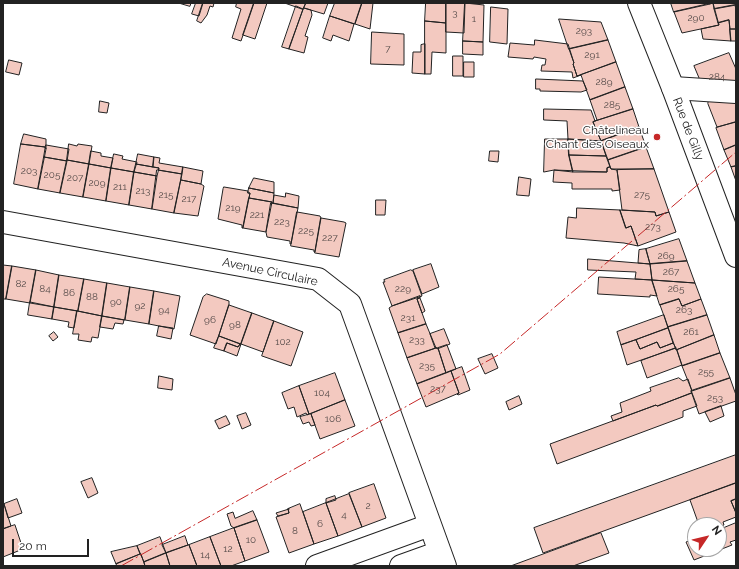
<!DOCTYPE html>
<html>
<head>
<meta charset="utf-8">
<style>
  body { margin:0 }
  #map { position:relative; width:739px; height:569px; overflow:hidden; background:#fff; font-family:Raleway,sans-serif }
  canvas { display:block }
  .frame { position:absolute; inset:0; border:4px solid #222; pointer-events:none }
  .north { position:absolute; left:687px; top:517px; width:40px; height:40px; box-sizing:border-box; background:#fff; border:1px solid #a7a7a7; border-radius:50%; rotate:55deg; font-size:11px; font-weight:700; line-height:16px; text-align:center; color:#222 }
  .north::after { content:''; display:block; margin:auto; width:14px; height:18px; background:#c62828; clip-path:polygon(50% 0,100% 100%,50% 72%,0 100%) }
  .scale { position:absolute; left:12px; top:539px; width:77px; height:18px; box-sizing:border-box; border:2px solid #222; border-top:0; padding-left:5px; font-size:12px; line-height:14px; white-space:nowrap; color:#222; -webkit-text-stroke:3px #fff; paint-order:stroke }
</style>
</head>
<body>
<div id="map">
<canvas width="739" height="569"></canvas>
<div class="frame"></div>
<div class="north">N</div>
<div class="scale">20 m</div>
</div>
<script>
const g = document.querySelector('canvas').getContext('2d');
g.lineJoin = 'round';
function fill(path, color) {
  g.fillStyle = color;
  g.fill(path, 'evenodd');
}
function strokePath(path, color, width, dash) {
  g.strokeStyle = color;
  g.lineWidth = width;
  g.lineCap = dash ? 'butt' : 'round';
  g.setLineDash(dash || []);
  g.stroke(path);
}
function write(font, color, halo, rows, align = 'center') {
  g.font = font + ' Raleway,sans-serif';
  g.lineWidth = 3;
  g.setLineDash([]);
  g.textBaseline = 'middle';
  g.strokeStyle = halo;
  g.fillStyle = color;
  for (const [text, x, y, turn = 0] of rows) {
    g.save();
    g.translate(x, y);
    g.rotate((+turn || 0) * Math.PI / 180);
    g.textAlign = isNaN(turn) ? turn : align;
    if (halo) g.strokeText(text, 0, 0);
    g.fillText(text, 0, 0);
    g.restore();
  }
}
const building = new Path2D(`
  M179,3H191L190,6Z
  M196,3H203L199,16L192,14Z
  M203,3H214L213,7L210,6L207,15L201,23L197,21Z
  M237,3H254L241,41L232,38L241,9L236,7Z
  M254,3H267L255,39L243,35Z
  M285,3H306L303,9Z
  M306,3H328L324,14L304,8Z
  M335,3H362L355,24L330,16Z
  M362,3H373L370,29L355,24Z
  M426,3H446V23L425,21Z
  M446,3H465L464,33L446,32Z
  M465,3L484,5L483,42L463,41Z
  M671,3H710V4L674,12Z
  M710,3H736V5L714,9L713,3L710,4Z
  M713,3L719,25L682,33L674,12Z
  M735,5L736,10V29H730L729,20L718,23L714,9Z
  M296,6L303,9L289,49L282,47Z
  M491,7L508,9L507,44L490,42Z
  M304,8L311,10L312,15L305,36L308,37L304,53L289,49Z
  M330,16L354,24L349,41L333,35L331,41L323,38Z
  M559,19L601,22L608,40L569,49Z
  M729,20L731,41L703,39L701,29L719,25L718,23Z
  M425,21L446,23V53L432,52L431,74H425Z
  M730,29H736V41H731Z
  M372,32L404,34V65L371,64Z
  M535,40L568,44L574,63L573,64L577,76L581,75L573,78L572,72L541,71L542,65H545L546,59L534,57L533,59L508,57L510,43L534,45Z
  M608,40L616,62L577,76L573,64L574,63L569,49Z
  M463,41L483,42V55L463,54Z
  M425,44V74L412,73L413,52H421V45Z
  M729,53L736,69V88L702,85L694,66Z
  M453,56H463V76H453Z
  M9,60L22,63L19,75L6,72Z
  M464,62H474V77H464Z
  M616,62L625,87L590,100L581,75Z
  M536,79L583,81L587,90L581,92L540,91V89H536Z
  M625,87L633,109L595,121L597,120L590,100Z
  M709,96L736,99V122L717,127L708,104Z
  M100,101L109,103L107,113L99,112Z
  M544,109L591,110L595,121L593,122L601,141L568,139L567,121L544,120Z
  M633,109L639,127L601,141L593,122Z
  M736,122V145L724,150L716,128Z
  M639,127L646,147L608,160L601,141Z
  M24,134L46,139V149L45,147L21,144Z
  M545,139H568L569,155L573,172L554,170L544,172Z
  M568,139L601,141L606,156L569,155Z
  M21,144L45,147L46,149L38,189L14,184Z
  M69,144L77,146L78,144L92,146L89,164L67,160Z
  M46,145L69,149L67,161L44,157Z
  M736,145V166L731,167L724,150Z
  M646,147L654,169H611L608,160Z
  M91,151L101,153V156L113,158L111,168L89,164Z
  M490,151H499L498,162L489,161Z
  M114,154L123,156L122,159L137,162L134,172L111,168Z
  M138,154L154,157L153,167L136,164Z
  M569,155L606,156L610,167L607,168V172H573Z
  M44,157L67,161L60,193L38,189Z
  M154,157L160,158L159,163L183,167L182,174L158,170L159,168L153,167Z
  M67,160L89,164L83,197L60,193Z
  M89,164L111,168L106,201L83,197Z
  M136,164L159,168L157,176L134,172Z
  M736,166V181L731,167Z
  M183,167L203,171L201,184L181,180Z
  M610,167L611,169L617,170L620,190L612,191V189H572V183L553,182L554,170L607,172V168Z
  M111,168L134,172L129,205L106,201Z
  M654,169L669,212L656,216L655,212L622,210L617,170Z
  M157,170H158L182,174L174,213L152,209Z
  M134,172L157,176L152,209L129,205Z
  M519,177L531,179L529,196L517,195Z
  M254,178L274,182V193L249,188Z
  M181,180L201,184L204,186L198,216L174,213Z
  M224,187L248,191V193H250L243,228H242V225L218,219L223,189Z
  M249,188L274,193L273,203H271L272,202L249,198L250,193H248Z
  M286,193L299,196L298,208L273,203L274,195L285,197Z
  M249,198L272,202L266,232L243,228Z
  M376,200H386L385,215H376Z
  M271,203L298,208L291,244H290V241L267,237L266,232Z
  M577,208L620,210L626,228L631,226L638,246L624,243L566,238L568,217L576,218Z
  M620,210L655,212L656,216L669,212L676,232L638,246L631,226L626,228Z
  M297,212L320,216L321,218L315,252H314V250L291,246Z
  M321,218L344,222L346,223L339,257L315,253Z
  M679,239L687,261L650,264L646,249Z
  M646,249V250L650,264L638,263L639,250Z
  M588,259L650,264L652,280L635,279L636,272L588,270Z
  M687,261L695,283L652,280L650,264Z
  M431,264L439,287L422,294L413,270Z
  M3,265L12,266L6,299H3Z
  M12,266L36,270L30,303L6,299Z
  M36,270L59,275L54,307L30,303Z
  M411,270L413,271L422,296L392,306L383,282H385L384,280Z
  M59,275L84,279L78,311L54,307Z
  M599,277L652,280L657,296L650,295V297L598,294Z
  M84,279L107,283L102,316L78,311Z
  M652,280L695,283L701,299L682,306L679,299L660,305Z
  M107,283L130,287L125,320L102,316Z
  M130,287L154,291L149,324L125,320Z
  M154,291L180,296L174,329L149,324Z
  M207,294L229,301V305L216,344L190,335L203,297Z
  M420,296V298L417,299L426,324L398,333L389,308L392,306Z
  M420,298L425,311L422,313L417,299Z
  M679,299L682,306L701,299L707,315L668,327L660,305Z
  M30,302L54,307L52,319L28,315Z
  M229,305L252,313L241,344L219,336Z
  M54,307L77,311L74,328L68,327L69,322L52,319Z
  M77,311L102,316L98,338L92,337L91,342L78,340L79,334H73Z
  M252,313L274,321L263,352L241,344Z
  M664,315L668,328L621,345L617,332Z
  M707,315L714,335L676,350L668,327Z
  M102,316L124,320L123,324L115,323L113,329L100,327Z
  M274,321L303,332L291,366L262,356Z
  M426,324L436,348L407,358L398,333Z
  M159,326L173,328L171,339L157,336Z
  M668,328L673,343L660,348L657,342L640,349L636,340Z
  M444,329L450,344L437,349L436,347L435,348L430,334Z
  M54,332L58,337L53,341L49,336Z
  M714,335L720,353L682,366L677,350Z
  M219,336L240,344L238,347L227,343L224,351L214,348Z
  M636,340L640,349L657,342L660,348L673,343L676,348L627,365L621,345Z
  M227,343L238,347L240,344H241L237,356L224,351Z
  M447,345L456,369L446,373L438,348Z
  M436,348H438L446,373L417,384L407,358Z
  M676,348L682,365L647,378L641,361Z
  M720,353L730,378L692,391L682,366Z
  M492,354L498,368L485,374L478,359Z
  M462,367L470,390L458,395L457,394L459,393L451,371Z
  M451,371L459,393L426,407L417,384Z
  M335,373L345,400L309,414L299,386Z
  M159,376L173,379L172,390L158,388Z
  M679,378L683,381L688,379L692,391H691L692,393L657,406L656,405L613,421L611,416L622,412L620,403L651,391L650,388Z
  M730,378L736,395V401L699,414L691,391Z
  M299,386L309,414L307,415L306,413L297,417L294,407L288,409L282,393Z
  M692,393L697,406L683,411V417L557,464L550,444L656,405L657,406Z
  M519,396L522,404L509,410L506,402Z
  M345,400L355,426L320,439L311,414Z
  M721,406L724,416L710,422L705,412Z
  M246,413L251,425L242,429L237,416Z
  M311,414L315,425L311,426L309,422L303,424L300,417Z
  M226,416L230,424L219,429L215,421Z
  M736,455V483L543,553L534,528Z
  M92,478L98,493L88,498L81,482Z
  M736,483V499L731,501L736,513V517L723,522L724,525L719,527V525H699L690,500Z
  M374,484L386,518L362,527L349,493Z
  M349,494L362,527L338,536L326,503Z
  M335,496L336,500L326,503V499Z
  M17,499L22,513L8,518L4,504Z
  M736,499V513L731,501Z
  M326,503L338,536L314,544L303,512Z
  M4,504L11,526L3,529V505Z
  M300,504L314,544L289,553L276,517L289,513L288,509Z
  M288,509L289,513L278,516L276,513L289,509Z
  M253,511L257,520L234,528L231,526L227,514L233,512L235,518Z
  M257,520L269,552L245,561L234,528Z
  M736,523V540L730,542L732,545L694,560L686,542L695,539V549H719V530Z
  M15,525L23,549L3,557V529Z
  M234,528L245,561L231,566H221L210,537Z
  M601,533L609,553L573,566H511Z
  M185,536L188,545L166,553L162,545Z
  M160,537L166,553L144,562L137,546Z
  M210,537L221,566H197L189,545Z
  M189,545L197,566H170L166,553Z
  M137,546L140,554L116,564L111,552Z
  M166,553L170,566H145L144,562Z
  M141,554L145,566H117L116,564Z`);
const minor = new Path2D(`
  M673,88L736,92
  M3,222L318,279L350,304L445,566
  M317,566L430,525
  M401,566L440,552`);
const major = new Path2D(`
  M639,3L673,88L736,256`);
const power = new Path2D(`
  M121,566L500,354L736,152`);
const markers = [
  [657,137,4,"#c62828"]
];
const numberNames = [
  ["3",455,13],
  ["290",696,18],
  ["1",474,19],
  ["293",584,31],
  ["7",388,49],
  ["291",592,55],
  ["284",717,77],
  ["289",604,82],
  ["285",612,105],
  ["203",29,171],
  ["205",52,175],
  ["207",75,178],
  ["209",97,183],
  ["211",120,187],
  ["213",143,191],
  ["215",166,195],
  ["275",642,195],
  ["217",189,199],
  ["219",233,208],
  ["221",257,215],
  ["223",282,222],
  ["273",653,227],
  ["225",306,231],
  ["227",330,238],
  ["269",666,256],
  ["267",671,272],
  ["82",21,284],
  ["84",45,289],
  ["229",403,289],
  ["265",676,289],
  ["86",69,293],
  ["88",92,297],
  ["90",116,302],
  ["92",140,306],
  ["94",164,310],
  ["263",684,310],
  ["231",408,318],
  ["96",210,320],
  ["98",235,325],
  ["261",691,332],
  ["233",417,340],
  ["102",283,342],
  ["235",427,366],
  ["255",706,372],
  ["237",438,389],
  ["104",322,393],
  ["253",715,398],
  ["106",333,419],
  ["2",368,506],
  ["4",344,515],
  ["6",320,524],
  ["8",295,531],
  ["10",251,540],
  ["12",228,549],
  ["14",205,555]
];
const streetNames = [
  ["Rue de Gilly",688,129,69],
  ["Avenue Circulaire",270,272,12]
];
const poiNames = [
  ["Châtelineau",649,130],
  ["Chant des Oiseaux",649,144]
];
fill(building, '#f3c9c0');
strokePath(building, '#222', 1);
strokePath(minor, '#222', 24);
strokePath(major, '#222', 24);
strokePath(minor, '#fff', 22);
strokePath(major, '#fff', 22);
strokePath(power, '#c62828', 1, [14, 3, 2, 3]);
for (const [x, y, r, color] of markers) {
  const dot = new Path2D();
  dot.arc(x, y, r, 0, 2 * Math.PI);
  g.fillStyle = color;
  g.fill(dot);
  strokePath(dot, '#fff', 1.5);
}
write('10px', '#564c4a', null, numberNames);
write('12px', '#222', '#fff', streetNames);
write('12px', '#222', '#fff', poiNames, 'right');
</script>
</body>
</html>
